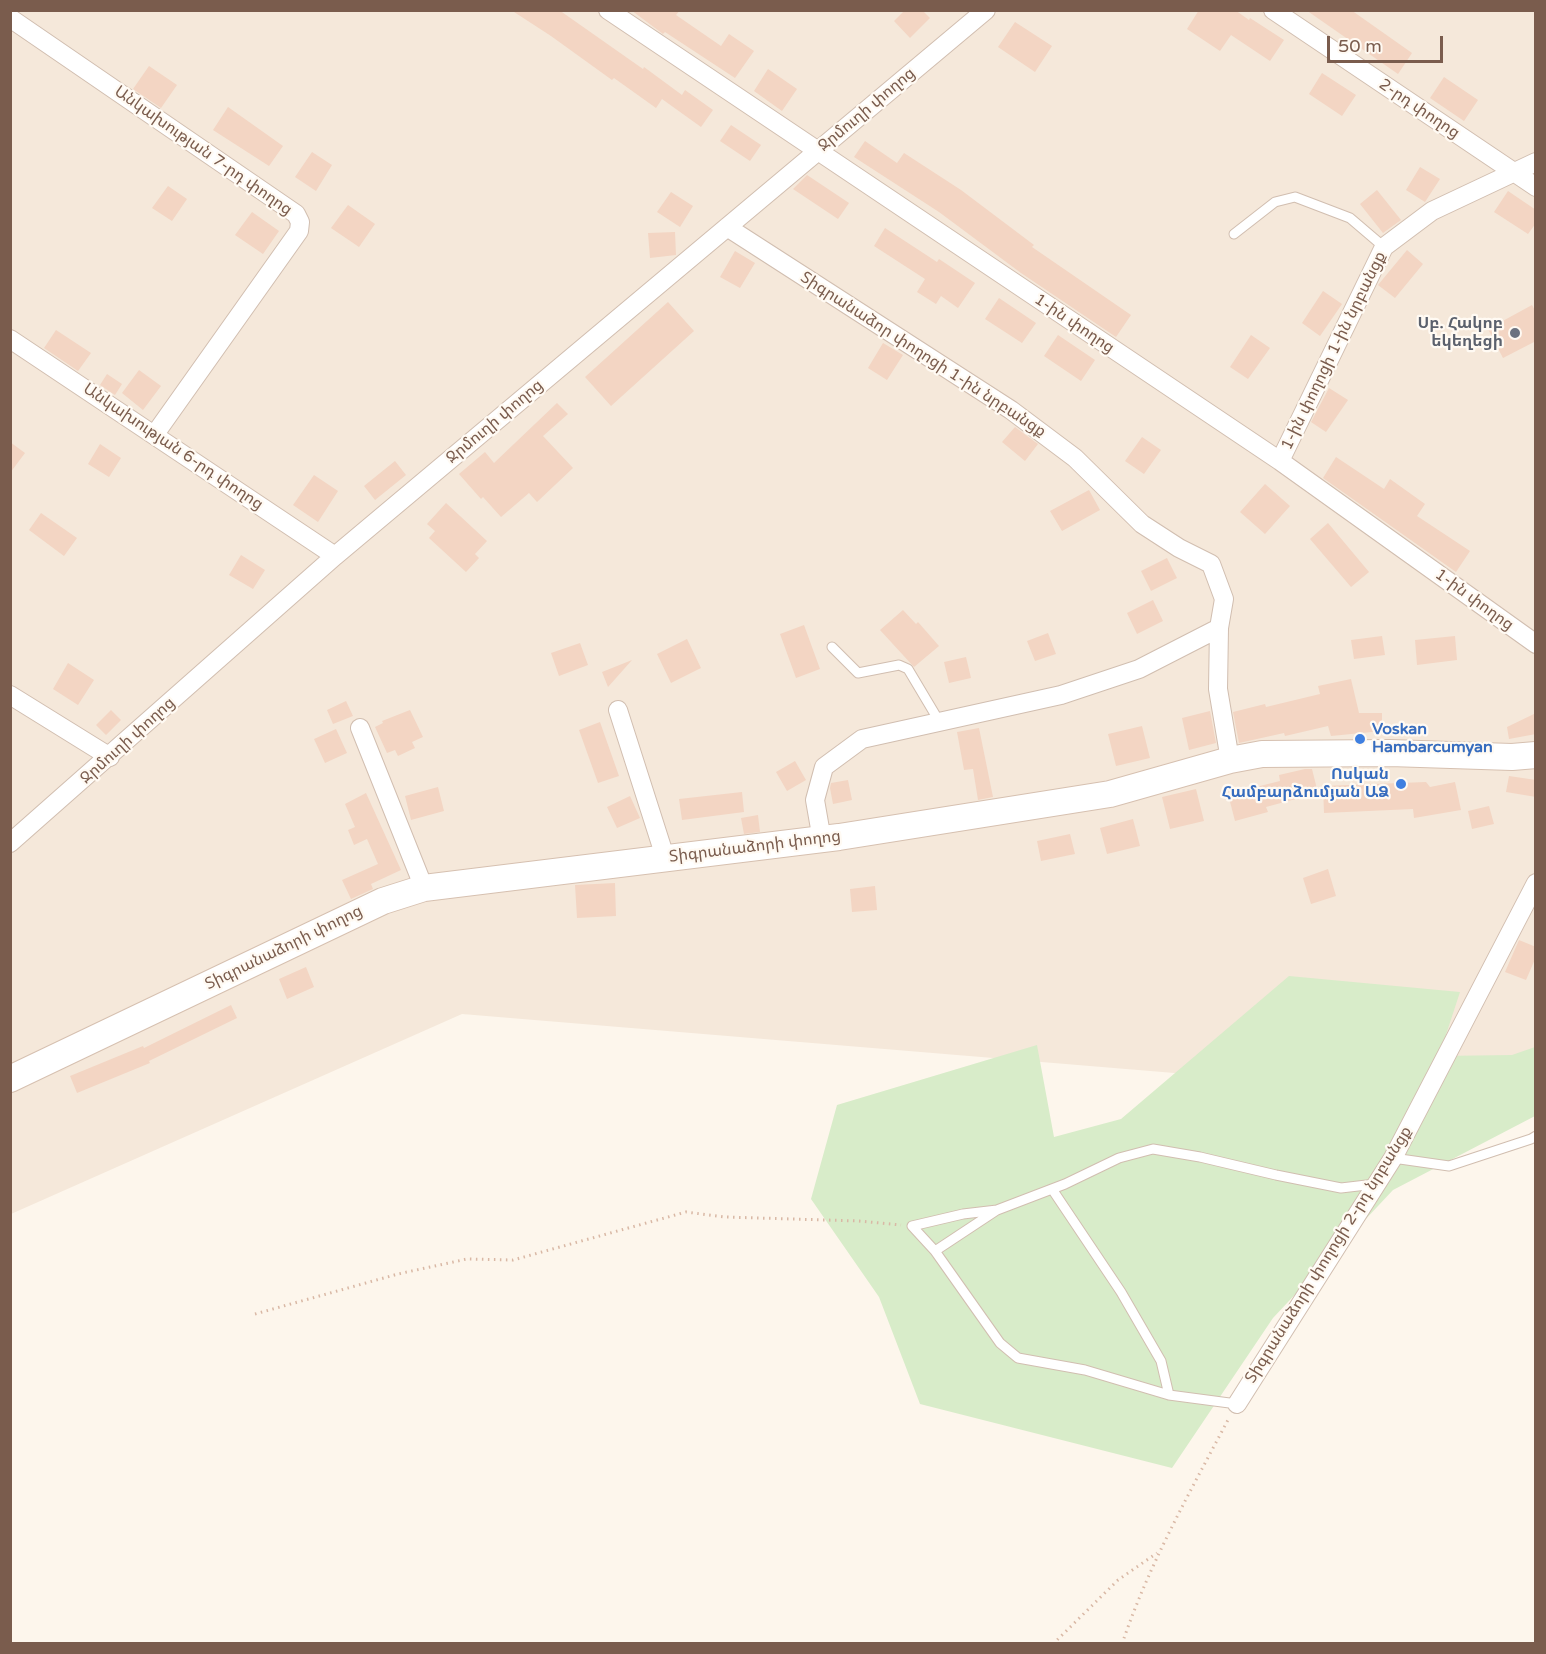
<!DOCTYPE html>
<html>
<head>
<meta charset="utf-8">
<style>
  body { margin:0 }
  #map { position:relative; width:1546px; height:1654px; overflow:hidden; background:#fdf6ec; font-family:"Varela Round",sans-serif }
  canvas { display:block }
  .frame { position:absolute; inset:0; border:12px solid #7a5c4d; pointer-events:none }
  .scale { position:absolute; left:1327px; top:36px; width:116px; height:27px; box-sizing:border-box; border:3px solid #7a5c4d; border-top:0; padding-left:8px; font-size:18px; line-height:21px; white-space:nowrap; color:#7a5c4d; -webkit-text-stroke:4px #fffaf3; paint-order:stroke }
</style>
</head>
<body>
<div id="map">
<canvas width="1546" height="1654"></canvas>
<div class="frame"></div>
<div class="scale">50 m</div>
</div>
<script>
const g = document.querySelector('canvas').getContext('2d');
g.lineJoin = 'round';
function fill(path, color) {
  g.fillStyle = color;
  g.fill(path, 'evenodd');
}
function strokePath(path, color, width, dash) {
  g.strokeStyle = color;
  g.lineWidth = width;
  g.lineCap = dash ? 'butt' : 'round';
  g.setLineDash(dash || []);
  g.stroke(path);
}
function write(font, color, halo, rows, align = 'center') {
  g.font = font + ' "Varela Round","Noto Sans Armenian",sans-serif';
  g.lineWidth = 4.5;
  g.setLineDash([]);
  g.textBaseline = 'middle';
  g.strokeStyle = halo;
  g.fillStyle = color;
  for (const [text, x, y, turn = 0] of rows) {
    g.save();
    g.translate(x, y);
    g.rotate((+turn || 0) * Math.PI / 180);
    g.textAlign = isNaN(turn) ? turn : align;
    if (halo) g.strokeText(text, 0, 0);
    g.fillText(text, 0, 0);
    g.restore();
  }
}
const residential = new Path2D(`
  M10,11H1535V1076L1464,1097L462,1014L11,1214Z`);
const green = new Path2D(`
  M1289,976L1460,992L1439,1056L1512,1055L1535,1047V1116L1393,1190L1273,1318L1172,1468L920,1404L879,1297L811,1199L837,1105L1037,1045L1054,1137L1121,1119Z`);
const building = new Path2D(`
  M511,10H559L643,69L644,67L682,95L685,90L713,110L701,127L662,99L656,108L614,78L612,80L551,36Z
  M631,10H680L676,15L721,46L729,34L754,51L735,78L665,32L663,34Z
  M905,10H922L930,18L910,38L894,21Z
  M1199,10H1235L1249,20L1250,18L1284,40L1270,61L1231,35L1220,51L1187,29Z
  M1306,10H1351L1412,53L1398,74Z
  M1015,22L1052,46L1035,72L998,47Z
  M149,66L177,85L161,108L133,89Z
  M768,69L797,89L782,111L754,91Z
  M1322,73L1356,95L1342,116L1309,94Z
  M1444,77L1478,100L1464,121L1430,98Z
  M228,107L283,146L269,166L213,130Z
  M731,125L761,145L750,161L720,141Z
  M865,141L897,163L904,153L961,190L1034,245L1032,247L1131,315L1116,337L1021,273L939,212L854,157Z
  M312,152L332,165L316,191L295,177Z
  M1420,167L1440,179L1425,202L1406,190Z
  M807,175L849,203L838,219L793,189Z
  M168,186L187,199L172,221L152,208Z
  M1377,190L1401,220L1383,233L1360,204Z
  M1508,191L1536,210V223L1528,234L1494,212Z
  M671,192L693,206L680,227L657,212Z
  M348,205L375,224L359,247L331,228Z
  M252,212L279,231L263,254L235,235Z
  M885,228L937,262L939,259L975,283L958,308L941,296L936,304L917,292L925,279L874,246Z
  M675,232L676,255L650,258L648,233Z
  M1407,250L1423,264L1395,298L1378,285Z
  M735,251L755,263L740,288L720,277Z
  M1323,291L1342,304L1320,336L1302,323Z
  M999,298L1036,323L1022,343L985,319Z
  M668,302L694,331L611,406L585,377Z
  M1532,305L1536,312V341L1503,358L1488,329Z
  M56,330L91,353L78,371L44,348Z
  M1058,335L1095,360L1081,381L1044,356Z
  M1251,335L1270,348L1248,379L1230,367Z
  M883,343L903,355L887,380L868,368Z
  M139,370L161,386L143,410L122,393Z
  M107,374L122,384L115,395L100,385Z
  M1329,388L1348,400L1326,432L1311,422Z
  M557,403L568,414L543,436L573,468L537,502L529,493L501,517L483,497L481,499L459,474L485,452L494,463Z
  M1015,427L1038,444L1025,461L1002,442Z
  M1142,437L1161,450L1144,474L1125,461Z
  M10,442L25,453L10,473Z
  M100,444L121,458L109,477L88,464Z
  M1336,457L1384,489L1390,479L1425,504L1417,516L1470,551L1456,572L1323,478Z
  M395,461L406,475L375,500L364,486Z
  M314,475L338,491L318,522L293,505Z
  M1265,484L1290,506L1265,534L1240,512Z
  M1089,490L1100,510L1062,531L1050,511Z
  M446,503L487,541L475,554L479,558L466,572L429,538L435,531L427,524Z
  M41,513L77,538L64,556L29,530Z
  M1328,523L1369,572L1351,587L1310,539Z
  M241,555L265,570L253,589L229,575Z
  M1167,558L1177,578L1151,591L1141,571Z
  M1153,600L1163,621L1137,634L1127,613Z
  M903,610L916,624L918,622L939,646L914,667L880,630Z
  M804,625L820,669L796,678L780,634Z
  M1048,633L1056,654L1035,661L1027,641Z
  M1382,636L1385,655L1354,659L1351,640Z
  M1455,636L1457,660L1417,665L1415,640Z
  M687,639L701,668L671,683L657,654Z
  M580,643L588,665L559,676L551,653Z
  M966,657L971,678L949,683L944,662Z
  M632,660L608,687L602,672Z
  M68,663L94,680L78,705L53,689Z
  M1351,679L1359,713H1382V731L1331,736L1328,726L1285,736L1284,733L1239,743L1233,712L1265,704L1266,707L1320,694L1318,686Z
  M346,701L353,716L333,724L327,710Z
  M111,710L121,720L106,735L96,725Z
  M410,710L423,737L412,742L415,748L398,756L395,750L387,753L375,727L383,723L382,721Z
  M1210,711L1216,743L1189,750L1182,718Z
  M1536,713V734L1509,739L1507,727Z
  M600,722L619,776L598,783L579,730Z
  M1142,726L1150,758L1116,766L1108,734Z
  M979,728L993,797L978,800L973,769L964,770L957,732Z
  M336,729L347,753L325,763L314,739Z
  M795,761L806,780L787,791L776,772Z
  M1305,769H1312L1318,793L1266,807L1268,812L1235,821L1228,794L1280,781L1279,775Z
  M1509,776L1536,780V797L1506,792Z
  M848,780L852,800L833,804L830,788L831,783Z
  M1426,782L1430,787L1455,782L1461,810L1414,818L1413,809L1324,813L1323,786Z
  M438,787L444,811L411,820L405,796Z
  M1196,789L1204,821L1170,829L1162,797Z
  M742,792L744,812L682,820L679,799Z
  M366,793L401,870L371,884L373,889L351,899L342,880L378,864L367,839L354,845L348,830L355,827L345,804Z
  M630,796L640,818L617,828L607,807Z
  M1489,806L1494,824L1472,829L1468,811Z
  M758,815L760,832L744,834L741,818Z
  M1133,819L1140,846L1107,854L1100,828Z
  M1070,834L1075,854L1041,861L1037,841Z
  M1328,869L1336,896L1311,904L1303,878Z
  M615,883L616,916L577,918L575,885Z
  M875,886L877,910L852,912L850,889Z
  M1519,940L1536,947V957L1526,980L1505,972Z
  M306,967L314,987L287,999L279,979Z
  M231,1005L237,1018L149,1061L150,1063L77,1093L70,1076L143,1046L144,1048Z`);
const path = new Path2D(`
  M255,1314L398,1274L467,1259L513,1260L686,1212L725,1217L859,1221L901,1225
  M1053,1644L1118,1580L1157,1553
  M1122,1644C1149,1564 1190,1492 1229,1418`);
const service = new Path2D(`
  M1234,234L1275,202L1295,197L1350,218L1384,247
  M832,647L858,673L899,665L908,669L939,721
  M1393,1158L1449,1166L1531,1139L1536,1136
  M1052,1189L1121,1292L1161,1361L1169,1395
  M997,1210L963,1214L912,1226L935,1251L1000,1343L1018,1358L1085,1370L1169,1395L1237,1404
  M935,1251L997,1210L1065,1184L1119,1158L1153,1149L1200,1157L1276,1175L1341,1188L1375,1184`);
const minor = new Path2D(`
  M608,10L1280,461L1536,644
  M1273,10L1536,187
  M10,18L296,214L300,222L299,231L155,434
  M727,227L1011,410L1075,458L1142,524L1179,548L1211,564L1224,599L1219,628L1218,689L1230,760
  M10,339L335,556
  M1280,461L1384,247L1432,211L1536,162
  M10,695L110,757
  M618,710L665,857
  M360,728L424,888
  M822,840L815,800L824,767L862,739L1061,695L1139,669L1219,628
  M10,843L335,556L986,10
  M1237,1404L1393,1158L1536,883`);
const secondary = new Path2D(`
  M10,1079L383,901L424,888L839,837L1110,794L1230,760L1262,754L1390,753L1512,757L1536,755`);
const markers = [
  [1515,333,6,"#6b7280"],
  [1360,739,6,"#3f7fe0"],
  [1401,784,6,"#3f7fe0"]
];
const streetNames = [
  ["2-րդ փողոց",1419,109,34],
  ["Ջրմուղի փողոց",867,110,-40],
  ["Անկախության 7-րդ փողոց",203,151,35],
  ["1-ին փողոց",1074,324,34],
  ["1-ին փողոցի 1-ին նրբանցք",1334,351,-64],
  ["Տիգրանաձոր փողոցի 1-ին նրբանցք",923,355,33],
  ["Ջրմուղի փողոց",495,422,-40],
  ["Անկախության 6-րդ փողոց",173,447,34],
  ["1-ին փողոց",1474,600,36],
  ["Ջրմուղի փողոց",128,741,-42],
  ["Տիգրանաձորի փողոց",755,847,-7],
  ["Տիգրանաձորի փողոց",284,948,-26],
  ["Տիգրանաձորի փողոցի 2-րդ նրբանցք",1329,1255,-58]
];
const worshipNames = [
  ["Սբ. Հակոբ",1503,324],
  ["եկեղեցի",1503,342]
];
const shopNames = [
  ["Voskan",1372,730],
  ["Hambarcumyan",1372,748],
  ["Ոսկան",1389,775,"right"],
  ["Համբարձումյան ԱՁ",1389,793,"right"]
];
fill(residential, '#f5e8da');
fill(green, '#d8ecc9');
fill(building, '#f3d5c3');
strokePath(service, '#d1beb0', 11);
strokePath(minor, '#d1beb0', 20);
strokePath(secondary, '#d6c0b0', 28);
strokePath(path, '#d9b8a5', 3, [1.5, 4.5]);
strokePath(service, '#fff', 9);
strokePath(minor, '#fff', 18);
strokePath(secondary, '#fff', 26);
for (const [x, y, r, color] of markers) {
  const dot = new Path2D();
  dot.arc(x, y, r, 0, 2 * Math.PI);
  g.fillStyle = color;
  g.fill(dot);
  strokePath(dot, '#fffaf3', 2);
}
write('16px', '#7a5c4d', '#fffaf3', streetNames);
write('bold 16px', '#5b616d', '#fffaf3', worshipNames, 'right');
write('bold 16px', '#366cbe', '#fffaf3', shopNames, 'left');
</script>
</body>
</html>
